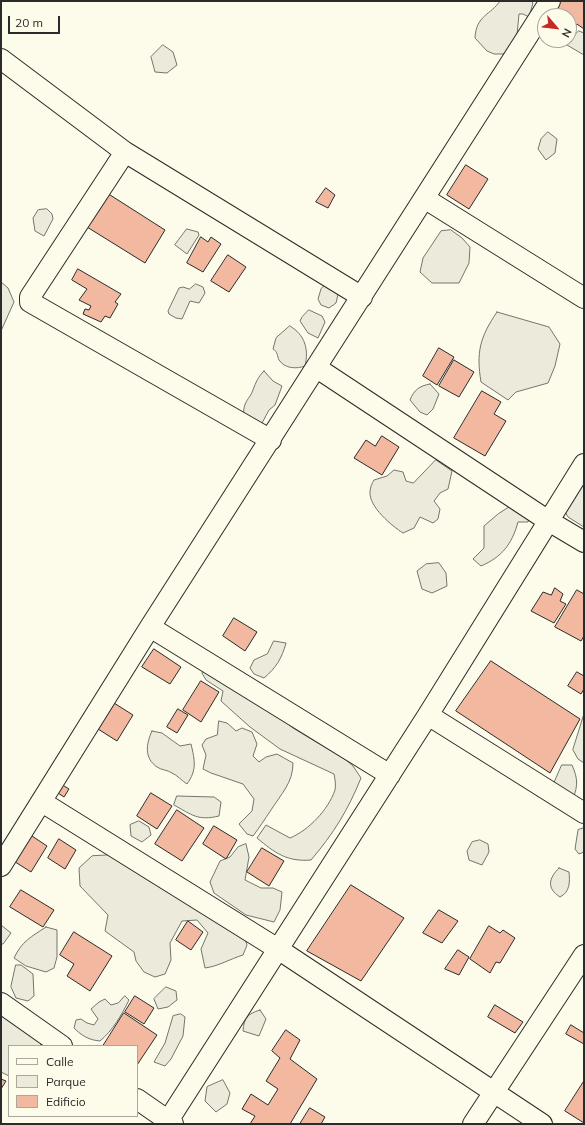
<!DOCTYPE html>
<html>
<head>
<meta charset="utf-8">
<style>
  body { margin:0 }
  #map { position:relative; width:585px; height:1125px; overflow:hidden; background:#fdfbea; font-family:Mulish,sans-serif }
  canvas { display:block }
  .frame { position:absolute; inset:0; border:2px solid #2b2b2b; pointer-events:none }
  .legend { position:absolute; left:8px; top:1045px; width:130px; height:72px; box-sizing:border-box; background:#fdfbea; border:1px solid #a9a89e; margin:0; padding:5px 7px; list-style:none; font-size:12px; color:#2b2b2b }
  .legend li { display:flex; align-items:center; gap:8px; height:20px }
  .legend b { width:20px; border:1px solid #a9a89e }
  .north { position:absolute; left:537px; top:8px; width:40px; height:40px; box-sizing:border-box; background:#fdfbea; border:1px solid #a9a89e; border-radius:50%; rotate:118deg; font-size:11px; font-weight:700; line-height:16px; text-align:center; color:#2b2b2b }
  .north::after { content:''; display:block; margin:auto; width:14px; height:18px; background:#c62828; clip-path:polygon(50% 0,100% 100%,50% 72%,0 100%) }
  .scale { position:absolute; left:8px; top:16px; width:52px; height:18px; box-sizing:border-box; border:2px solid #2b2b2b; border-top:0; padding-left:5px; font-size:12px; line-height:14px; white-space:nowrap; color:#2b2b2b; -webkit-text-stroke:3px #fdfbea; paint-order:stroke }
</style>
</head>
<body>
<div id="map">
<canvas width="585" height="1125"></canvas>
<div class="frame"></div>
<ul class="legend">
<li><b style="height:5px;background:#fdfbea"></b>Calle</li>
<li><b style="height:11px;background:#ecebdb"></b>Parque</li>
<li><b style="height:11px;background:#f2b8a0"></b>Edificio</li>
</ul>
<div class="north">N</div>
<div class="scale">20 m</div>
</div>
<script>
const g = document.querySelector('canvas').getContext('2d');
g.lineJoin = 'round';
function fill(path, color) {
  g.fillStyle = color;
  g.fill(path, 'evenodd');
}
function strokePath(path, color, width, dash) {
  g.strokeStyle = color;
  g.lineWidth = width;
  g.lineCap = dash ? 'butt' : 'round';
  g.setLineDash(dash || []);
  g.stroke(path);
}
const green = new Path2D(`
  M500,1H531L533,3L529,17L523,14H519L517,35L512,48L503,54H494L487,51L475,38C476,15 491,15 500,1Z
  M579,31L584,33V55L567,45L553,40H569V36H573Z
  M163,45L173,52L177,65L167,73L155,72L151,57Z
  M548,132L557,139L555,153L546,160L538,149L541,139Z
  M47,209L52,214L53,219L44,236L35,231L33,218L38,210Z
  M187,229L198,232L199,235L187,254L175,245Z
  M451,230L462,238L470,247L469,263L459,283H432L420,272L423,258L441,231Z
  M1,282L8,288L14,302L1,331Z
  M196,284L203,287L205,293L199,303L190,301L182,319L176,318L169,314L168,311L179,288L183,287L189,289Z
  M326,284L340,286L336,303L329,308L321,305L318,299L321,289Z
  M309,310L322,316L325,322L318,338L308,333L300,321L302,317Z
  M497,312L549,327L560,344L555,366L548,383L516,392L508,400L481,382C476,352 480,337 497,312Z
  M290,326C305,335 309,349 305,366C297,369 285,369 279,360C277,356 278,352 273,349L276,338Z
  M264,371L273,381L282,386L275,405L269,410L261,425L244,416C242,402 250,399 253,390C256,382 258,377 264,371Z
  M430,384L439,394L433,409L427,415L420,412L410,400C414,390 419,386 430,384Z
  M436,460L452,471L448,489L440,493L434,501L440,509L438,519L433,523L420,517L414,528L403,533C392,526 369,507 370,492C370,488 372,483 374,480L387,476L394,470L403,472L406,481L413,483Z
  M584,476V527L568,517L563,508Z
  M511,506L532,511L528,522H518C512,544 502,557 481,566L473,559L484,548V526L498,514Z
  M439,563L446,573L447,586L432,593L422,589L417,571L426,564Z
  M274,641L286,643C282,658 276,668 264,678L254,674L250,668L254,660L267,654Z
  M207,669L255,698L293,728L346,760L353,766L361,778C348,810 334,833 311,860C287,862 275,853 257,838L266,825L290,838C309,830 328,810 335,790C336,785 335,779 334,774L280,749L250,727L221,701L223,691L206,680L202,673Z
  M584,714V763L578,759L573,750Z
  M219,721L227,723L236,731L242,728L252,732L257,744L253,756L259,762L266,757L277,754L293,763C293,783 281,794 271,810C265,819 259,828 253,836L247,834L239,824L252,811L254,799L243,784L211,773L203,769L206,755L202,745L206,739L217,735Z
  M152,731L162,733L180,746L191,744C195,761 197,770 187,784C182,781 177,775 172,773C168,770 161,770 157,767C144,758 146,744 152,731Z
  M562,765H572C578,779 578,785 573,799L552,788Z
  M177,796L214,797L221,802L219,816C198,821 192,815 174,805Z
  M139,821L149,827L151,835L142,842L131,836L130,825Z
  M584,828V852L579,854L575,849L578,830Z
  M480,840L488,844L489,852L482,865L469,860L467,851L472,842Z
  M246,844L249,857L245,880L261,888H273L282,892L280,910L274,922L246,915L214,893L210,882L220,861L230,857L238,847Z
  M111,855L244,936L247,945L243,955C230,959 219,966 205,968L201,949L208,933L197,920L182,921L170,943L171,960L165,974L155,977L144,972L136,961L134,952L105,931L108,915L80,886L79,868L92,856Z
  M559,868L569,872C570,882 570,892 560,897C546,888 549,878 559,868Z
  M1,925L11,933L3,944H1Z
  M46,927L57,930V957L54,968L46,972L26,966L14,958C22,941 31,937 46,927Z
  M16,965H21L33,974L34,996L28,1001L16,998L11,987Z
  M166,987L176,991L177,1000L168,1007L158,1009L154,999Z
  M125,996L129,1000C121,1016 113,1030 100,1041C89,1040 82,1036 74,1028L76,1020L81,1019L87,1023L94,1025L98,1019L91,1009L99,1002L105,999L111,1005L118,1003Z
  M260,1010L266,1019L259,1036L243,1031C244,1018 247,1014 260,1010Z
  M1,1014L39,1036L41,1046H9V1076L1,1072Z
  M181,1014L185,1017L183,1036L171,1059L165,1066L154,1062L165,1043L173,1016Z
  M223,1080L230,1093L227,1104L216,1112L205,1101L207,1087Z`);
const building = new Path2D(`
  M558,1H584V29L577,24L570,35L569,16H548Z
  M466,165L488,179L469,209L447,195Z
  M326,188L335,195L328,208L316,202Z
  M107,193L165,230L145,263L87,227Z
  M201,237L208,242L211,237L221,244L203,272L187,263Z
  M228,255L246,267L229,292L211,281Z
  M78,269L121,294L115,302L118,304L110,318L105,316L101,322L83,314L85,309L89,310L91,306L79,300L87,289L72,280Z
  M439,348L454,357L437,385L423,376Z
  M454,360L474,372L459,397L439,386Z
  M482,391L501,402L494,414L506,421L485,456L454,438Z
  M382,436L399,447L382,475L354,458L366,440L375,446Z
  M555,588L563,594L560,601L566,604L554,623L531,611L543,592L551,595Z
  M577,590L584,594V636L581,641L555,627Z
  M234,618L257,632L245,651L223,636Z
  M154,649L181,667L170,684L142,667Z
  M491,661L580,719L550,773L456,711Z
  M577,672L584,676V689L581,694L568,686Z
  M201,681L219,692L201,722L183,710Z
  M114,703L133,715L117,741L98,729Z
  M178,709L188,715L177,733L167,727Z
  M56,781L69,789L64,797L52,789Z
  M151,793L172,806L157,829L137,816Z
  M177,810L204,828L182,861L155,844Z
  M214,826L237,840L226,859L203,844Z
  M26,832L47,846L31,872L9,858Z
  M59,839L76,850L65,869L48,858Z
  M262,848L284,861L269,886L247,872Z
  M351,885L404,918L361,981L307,951Z
  M21,890L54,910L43,927L10,907Z
  M439,910L458,921L442,943L423,933Z
  M188,921L203,932L191,950L176,940Z
  M489,926L500,933L503,930L515,938L500,963L496,962L490,973L470,959Z
  M74,932L112,956L90,991L67,976L74,964L60,955Z
  M458,950L469,957L459,975L445,969Z
  M135,996L154,1008L144,1024L125,1012Z
  M495,1005L523,1022L515,1033L488,1017Z
  M124,1013L157,1035L137,1065V1046H103Z
  M571,1025L584,1033V1044L566,1034Z
  M286,1030L300,1040L290,1059L317,1079L290,1124H250L255,1116L242,1109L251,1094L268,1105L278,1089L266,1081L280,1058L272,1051Z
  M1,1079L6,1081L1,1089Z
  M584,1081V1123L565,1111Z
  M310,1108L325,1117L321,1124H300Z`);
const minor = new Path2D(`
  M1,59L125,152L362,297
  M125,152L30,297V302L271,440
  M424,198L584,298
  M317,368L547,520L584,542
  M150,627L390,775
  M428,715L584,813
  M42,802L278,949L542,1124
  M1,866L150,627L550,1
  M1,1003L62,1046
  M137,1099L173,1124
  M166,1124L428,715L584,464
  M473,1124L584,955`);
fill(green, '#ecebdb');
strokePath(green, '#74746e', 1);
fill(building, '#f2b8a0');
strokePath(building, '#2b2b2b', 1);
strokePath(minor, '#2b2b2b', 22);
strokePath(minor, '#fdfbea', 20);
</script>
</body>
</html>
